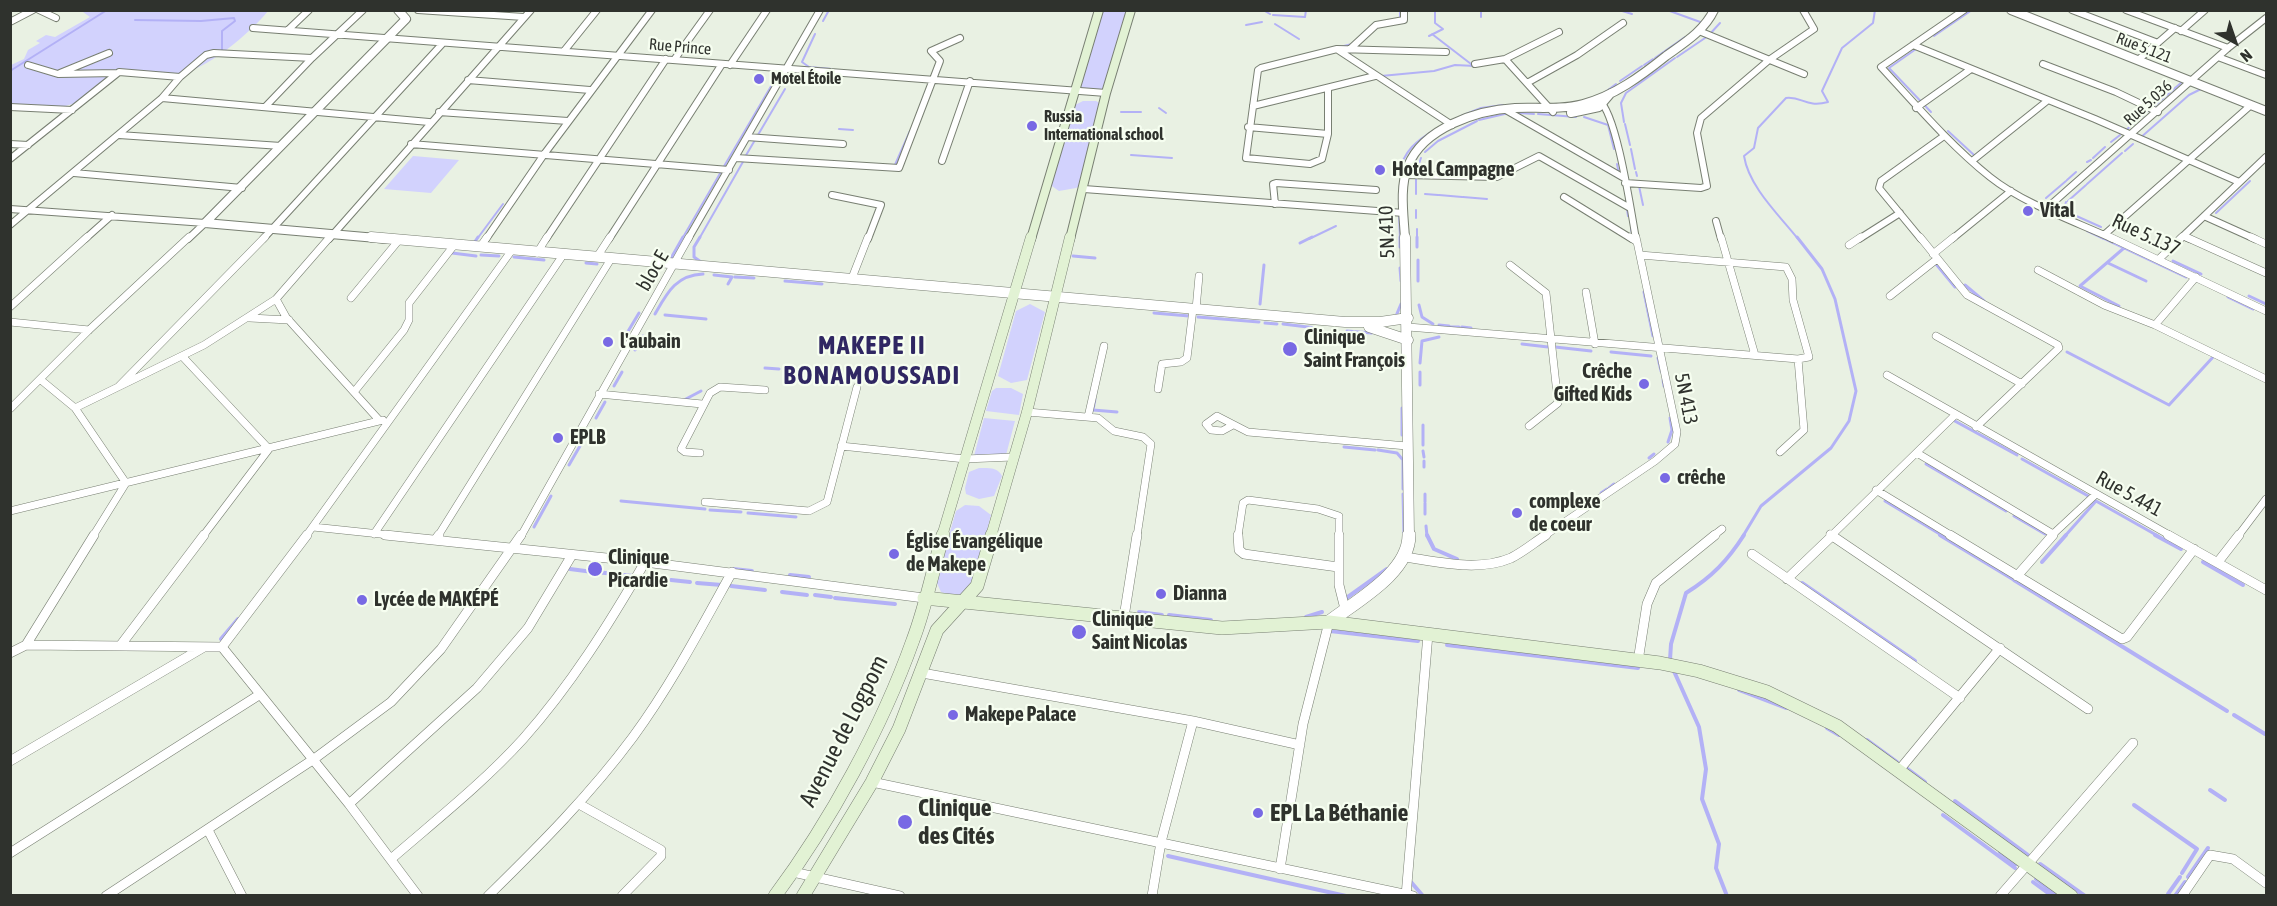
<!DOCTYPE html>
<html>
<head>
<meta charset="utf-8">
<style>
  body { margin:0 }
  #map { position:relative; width:2277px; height:906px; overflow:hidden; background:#e9f1e3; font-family:"Asap Condensed",sans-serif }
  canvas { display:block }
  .frame { position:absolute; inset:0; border:12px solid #2f322d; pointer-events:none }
  .north { position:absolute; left:2205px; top:12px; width:60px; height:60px; -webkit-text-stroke:4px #f6fef0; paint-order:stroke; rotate:140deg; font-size:16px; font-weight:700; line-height:24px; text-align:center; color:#2f322d }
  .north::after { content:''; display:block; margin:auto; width:21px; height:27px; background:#2f322d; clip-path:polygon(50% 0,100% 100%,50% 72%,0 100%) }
</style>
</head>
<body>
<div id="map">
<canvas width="2277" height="906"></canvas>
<div class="frame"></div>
<div class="north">N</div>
</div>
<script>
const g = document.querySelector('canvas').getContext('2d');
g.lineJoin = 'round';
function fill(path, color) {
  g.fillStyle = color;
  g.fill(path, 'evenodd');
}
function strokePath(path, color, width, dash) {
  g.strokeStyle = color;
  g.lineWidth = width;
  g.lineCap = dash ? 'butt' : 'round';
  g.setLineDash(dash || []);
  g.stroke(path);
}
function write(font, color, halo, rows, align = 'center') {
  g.font = font + ' "Asap Condensed",sans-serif';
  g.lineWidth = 4.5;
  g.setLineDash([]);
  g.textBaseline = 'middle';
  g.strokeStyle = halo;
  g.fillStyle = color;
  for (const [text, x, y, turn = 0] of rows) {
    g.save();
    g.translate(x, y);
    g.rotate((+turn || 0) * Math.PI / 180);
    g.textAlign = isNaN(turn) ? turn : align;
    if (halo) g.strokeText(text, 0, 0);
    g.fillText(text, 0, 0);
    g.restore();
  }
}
const green = new Path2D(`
  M86,11H268C251,32 205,72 177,74C157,76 136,72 116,70L76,103L58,108L10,109L11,65L24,59L28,50L40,43L36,41L46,35L55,37L90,17L83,12Z
  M1100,11H1131L1104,88L1097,91L1082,89L1077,81Z
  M1083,101H1096L1103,105L1083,184L1076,188L1059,191L1049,184L1071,107Z
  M413,156L459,160L431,193L384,189Z
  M1030,304L1045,312L1027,380L1011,383L998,376L1016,311Z
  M996,388H1011L1023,394L1019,415L986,411L992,391Z
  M984,418L1015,421L1006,455L974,456Z
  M979,468C988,468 998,467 1002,476L994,496L979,499L966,494L965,488L969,472Z
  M965,505L979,506L991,515L973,585L962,594L953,596L941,592L936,581L956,511Z`);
const streamFar2 = new Path2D(`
  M1263,10L1270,14
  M1400,10V20
  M1481,10V17
  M1619,10L1632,14
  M1667,10L1703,23
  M1273,15L1305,17L1306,10
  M135,20L201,21L234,18L235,21L222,31V52
  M823,21L829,10
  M1275,24L1299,39
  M1246,25L1262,22
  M815,34L802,62L809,67L832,69
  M1432,34L1471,64
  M1709,35L1720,23
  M1429,36L1443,29L1435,23V10
  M1934,36L1972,10
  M1340,47L1352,44
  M1916,49L1889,68L1931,112
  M1677,57L1708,36
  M1655,58L1685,37
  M1644,65L1653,59
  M10,71L107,10
  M1381,76L1434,71L1455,65L1475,66
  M791,80L807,76L837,77
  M1620,81L1642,66
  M1604,93L1616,84
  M1159,108L1166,113
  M2152,108L2182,82
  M1121,112H1141
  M1519,113L1534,114
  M1538,114L1576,117
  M1461,116L1481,108L1503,105
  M1584,117L1608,125L1614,149
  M1479,120L1509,113
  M1624,122L1621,103L1626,93L1675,58
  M1625,124L1630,145
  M839,129L853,130
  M1948,131L1974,155
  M2125,131L2149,110
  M2139,139L2189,95L2201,89
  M2111,142L2120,135
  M1631,149L1635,169
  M2125,151L2133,144
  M1425,152L1438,141L1477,121
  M1131,155L1172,158
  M745,157L785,89
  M2093,158L2105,147
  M2087,162L2091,160
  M1617,164L1619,174
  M894,167L910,131
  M723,168L780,71
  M1416,172L1421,158
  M1636,172L1637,176
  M1399,174C1403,151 1417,140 1436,129
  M1416,178V194
  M2067,180L2076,172
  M2087,184L2122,153
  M1639,186L1643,205
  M1425,194L1438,195
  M1439,195L1462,197
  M1463,197L1487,199
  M2046,198L2066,181
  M2068,201L2086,185
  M2066,202L2063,210L2101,227
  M1627,209L1628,216
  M1416,210V218
  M2216,213L2250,181
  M1399,214L1400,239
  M1417,229V239
  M1631,229L1633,237
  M2087,231L2104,239
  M477,239L503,204
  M682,239L722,170
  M699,239L744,160
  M1309,239L1336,226
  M1798,239C1779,215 1749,187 1744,156L1754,148L1758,128L1786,98C1802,96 1806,108 1828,102L1822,91L1842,48L1873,23L1875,10`);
const streamFar1 = new Path2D(`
  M700,237L694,247V257L701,262
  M1400,237V247
  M1417,237V247
  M2101,237L2186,277
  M474,243L478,237
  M1300,243L1312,237
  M452,253L476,256
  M481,255L499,256
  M1073,256L1095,258
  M514,257L544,260
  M670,260L683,237
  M1418,260V281
  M2173,261L2201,274
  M586,263L597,264
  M2108,263L2146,281
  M1936,264L1955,287
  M1400,268L1401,281
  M714,275L732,277L728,284
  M735,277L754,278
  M785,281L822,284
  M1965,285L1984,301
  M1644,292L1653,336
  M2249,296L2266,304
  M2228,297L2253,309
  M1260,304L1264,265
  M1419,305L1422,317L1433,324
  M2119,306L2080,286L2124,248
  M1154,313L1189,316
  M655,314C667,293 676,275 703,274
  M665,315L706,319
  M1396,316L1401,304
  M1198,317L1259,322
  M1265,323L1277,324
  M1283,324L1316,328
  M1439,325L1449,326
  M1451,327H1459
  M1462,327L1471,328
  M1347,331L1372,333
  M621,343L639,313
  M1522,344L1548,347
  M1555,347L1591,351
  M635,350L643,336
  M1611,352L1651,356
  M2067,352L2169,405L2214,356
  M1658,358L1661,371
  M1420,363L1422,341L1439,337
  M765,368L779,369
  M1420,372V385
  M1663,380L1664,386
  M614,386L622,372
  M1095,399L1093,410L1117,412
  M684,400L701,391
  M1402,408V435
  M596,418L605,402
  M1953,420L2017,455
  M1423,425V445
  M1668,442L1672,430L1670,418
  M1344,447L1375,450
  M1378,450L1397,453L1403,460V489
  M1423,451L1424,457
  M1649,458L1654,454
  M2022,459L2090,497
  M1424,461V467
  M1926,464L2006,511
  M569,465L580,446
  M1609,488L1614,484
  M1601,493L1607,489
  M1403,494L1404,534
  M1425,494V502
  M621,501L705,509
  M1885,501L1943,536
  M1425,503V514
  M710,510L741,512
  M748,513L796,517
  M2014,516L2045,534
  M1426,526L1427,536
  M534,527L551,496
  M1743,536L1761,506L1831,448L1849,421L1856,391L1835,299L1822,269L1797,237
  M2065,536L2096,501L2158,536`);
const stream = new Path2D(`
  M1427,535L1434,549L1457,559
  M1940,535L2013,579
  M2155,535L2181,549
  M2042,562L2066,535
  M2203,562L2243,585
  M570,569L593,572
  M733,569L752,571
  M596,572L633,576
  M790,575L809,577
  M639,576L666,579
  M671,580L690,582
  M2014,580L2227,711
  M697,583L722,585
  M1802,583L1915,661
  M731,586L765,590
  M782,592L807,595
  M815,595L831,597
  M835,598L895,604
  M1345,599L1387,569
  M1139,612L1162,615
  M1169,615L1211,620
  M1306,617L1322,612
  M1330,631L1418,641
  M221,639L238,619
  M1447,645L1638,668
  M1670,660L1671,644L1686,593C1712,577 1728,560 1744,535
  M1673,669L1699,727L1706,769L1702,799L1719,844L1716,868L1727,896
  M1739,690L1786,708
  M2234,715L2265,734
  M1827,728L1839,735
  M1867,740L1897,762
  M1905,767L1925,782
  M2210,790L2225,800
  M1955,801L2028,855
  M2134,805L2197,849L2182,873
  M1943,815L2015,868
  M2000,852L2016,864
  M1168,856L1346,896
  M2040,864L2085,896
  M2188,877L2208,848
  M2036,879L2058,896
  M1411,882L1423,896
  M2033,882L2052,896
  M2168,894L2180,877
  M2175,896L2185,882`);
const minorFar2 = new Path2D(`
  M39,10L56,18
  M418,10L524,17
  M1964,10L1881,67C1916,105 1950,145 1990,177C2024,204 2074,221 2113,239
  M2072,10L2158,43
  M2126,10L2228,48
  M10,22L33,10
  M253,28L1106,93
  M288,30L309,10
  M1699,31L1804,74
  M2181,31L2205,10
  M1913,45L2095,119L2239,182
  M1350,49L1376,25L1404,20V10
  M1338,50L1452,125
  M564,51L597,10
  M2218,57L2266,75
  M674,60L710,10
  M2138,60L2175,28
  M1475,64L1505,59
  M2043,64L2116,92L2158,112
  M28,65L58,74L117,73
  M730,65L767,10
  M60,73L109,53
  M468,80L590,90
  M1527,83L1577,55L1623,23
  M1328,88V134L1322,159L1310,164L1246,158L1258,70L1261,68L1337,49L1446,52
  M162,98L429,122
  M1599,100C1617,114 1631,212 1636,239
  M266,106L312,58
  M1253,106L1375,76
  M10,107L72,110
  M1916,108L1971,69
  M1504,109L1624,178
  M439,112L568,121
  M1553,112L1505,59L1559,32
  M1248,127L1328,134
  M119,135L281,146
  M747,137L843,144
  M10,144L28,145
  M411,144L729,170
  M736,158L899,168L940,61L931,51L960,38
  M10,159L119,72L180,77L206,55L214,53L312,58L363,10
  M942,161L970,81
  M1972,161L2047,101
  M74,173L242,188
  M1405,175L1497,177L1539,156L1630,208
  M1625,183L1701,188L1707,186L1697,133L1701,118L1769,60L1814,29L1803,10
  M1084,189L1404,213
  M832,195L881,205L868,239
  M1564,197L1632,239
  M1275,204L1273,184L1276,183L1376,190
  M2047,208L2228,48L2266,18
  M10,209L205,223
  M2204,216L2255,239
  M1716,221L1721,239
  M10,225L162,98L180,77
  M2105,234L2251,105
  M2183,236L2190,239
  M85,239L112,215
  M188,239L205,223
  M263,239L443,43
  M329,239L531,10
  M486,239L545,153L652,10
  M546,239L666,59
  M609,239L722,64
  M688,239L820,10
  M1859,239L1900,213
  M1921,239L1879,188L1881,181L1944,136
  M1952,239L2011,191
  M2180,239L2266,157`);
const minorFar1 = new Path2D(`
  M330,237L276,299L286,317L379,420
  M1630,237L1637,242
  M1721,237L1755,355
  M1920,237L1967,295L2058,345L2059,348L1976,427
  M2110,237L2266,311
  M2186,237L2266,273
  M2251,237L2266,244
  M1849,245L1861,237
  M480,247L487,237
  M537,253L547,237
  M1933,254L1954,237
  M597,257L610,237
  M2159,259L2182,237
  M1510,265L1546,293L1558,403L1529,426
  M2038,270L2104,305L2155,325
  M2196,277L2155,325L2266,379
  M852,278L868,237
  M1586,292L1595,344
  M1890,296L1937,259
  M351,298L399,240
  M10,307L87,237
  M1196,309L1199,276
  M250,318L289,320
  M10,322L89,330
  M1408,327L1798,359L1809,357L1793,300L1792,279L1786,267L1640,255
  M1936,336L2022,384
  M182,356L269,449L203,536
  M1887,375L2171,536
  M41,380L75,408L126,483L93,536
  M118,387L265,237
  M1158,389L1162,364L1181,362L1187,358L1193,309
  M354,392L404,330L409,320V303L455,244
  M599,394L702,404
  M75,408L204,345L276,299
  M10,409L89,330L189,237
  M1027,412L1098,418L1114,431L1143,437L1151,444L1137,536
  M1088,417L1104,346
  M1233,425L1222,431L1211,430L1206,424L1217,416L1248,432L1407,446
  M841,446L965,459L1013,457
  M1780,452L1804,430L1798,359
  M700,453L685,452L681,449L710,393L720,387L765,390
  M1917,453L2053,534
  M1876,490L1952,536
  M705,502L809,511L827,502L857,387
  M10,511L383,420
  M313,527L399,536
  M374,534L563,255
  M1830,534L1833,536
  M306,536L512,250
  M438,536L611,259
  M521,536L689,237
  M1238,536L1243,503L1248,500L1318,509L1339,516V536
  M1544,536L1655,461L1675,444L1677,432L1636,237
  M1713,536L1722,529
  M1831,536L1955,415
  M2051,536L2095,495
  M2238,536L2266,499`);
const minor = new Path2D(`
  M94,535L26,645L222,647
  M385,535L645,562L924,598
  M1238,535L1239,550L1244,554L1338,567
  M1339,535V585L1345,609
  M1831,535L2088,709
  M1950,535L2122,639L2127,637L2194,549
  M2168,535L2266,590
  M436,539L439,535
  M1752,554L1960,698
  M1405,557C1439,562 1478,572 1511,558C1523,552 1535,542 1546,535
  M2218,562L2239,535
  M2017,576L2053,535
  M1787,579L1833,535
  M1124,617L1137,535
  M120,646L204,535
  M222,647L307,535
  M222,647L349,804L418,896
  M10,653L26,645
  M1638,661L1647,604L1656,583L1715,535
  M922,673L1193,721L1161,842L1152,896
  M1193,721L1300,745
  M10,761L204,647
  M1900,769L2000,648
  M872,782L1413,896
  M349,804L477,688L528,628L572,555
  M579,804L661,850V856L622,896
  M208,830L242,896
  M10,853L259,695
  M391,859C436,820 483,783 523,739C571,685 609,624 645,562
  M1280,869L1303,724L1329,622
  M793,872L900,896
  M106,896L314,759L391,702L441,649L521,535
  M488,896C539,846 590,795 633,737C671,685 701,628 732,572
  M1406,896L1428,634
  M2000,896L2133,743
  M2182,896L2210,855L2233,859L2266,883`);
const tertiaryFar2 = new Path2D(`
  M2011,10L2266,111
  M1571,113L1599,107L1611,93
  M205,223L388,239
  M205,223L406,19L398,10
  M1405,239C1404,217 1399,188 1408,166C1423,128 1477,110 1515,108C1537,107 1561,110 1583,104C1614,96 1641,76 1666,56C1684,43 1704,31 1714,10`);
const tertiaryFar1 = new Path2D(`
  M371,237L1345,322H1380L1408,318
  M1405,237L1409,536
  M1369,327L1408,340`);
const tertiary = new Path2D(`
  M1329,622C1356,601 1409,573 1409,535`);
const secondaryFar2 = new Path2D(`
  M1031,239L1099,10
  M1070,239L1106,93L1131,10`);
const secondaryFar1 = new Path2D(`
  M942,536L1031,237
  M991,536L1027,412L1070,237`);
const secondary = new Path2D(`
  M924,598L1222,628L1329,622L1660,663L1699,671L1767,692L1837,726L2071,896
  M775,896C830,822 882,727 913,640C926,606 933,569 943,535
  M803,896L872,782L899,729L937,630L977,586L992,535`);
const markers = [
  [759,79,6,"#7869e4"],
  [1032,126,6,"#7869e4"],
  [1380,170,6,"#7869e4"],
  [2028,211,6,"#7869e4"],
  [608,342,6,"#7869e4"],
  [1290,349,8,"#7869e4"],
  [1644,384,6,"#7869e4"],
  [558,438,6,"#7869e4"],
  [1665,478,6,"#7869e4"],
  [1517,513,6,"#7869e4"],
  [894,554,6,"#7869e4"],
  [595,569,8,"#7869e4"],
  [1161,594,6,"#7869e4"],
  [362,600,6,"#7869e4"],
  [1079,632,8,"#7869e4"],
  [953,715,6,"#7869e4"],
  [1258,813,6,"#7869e4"],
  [905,822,8,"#7869e4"]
];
const farStreetnames = [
  ["Rue Prince",680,47,5],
  ["Rue 5.121",2144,48,21],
  ["Rue 5.036",2148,103,-42]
];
const farPoinames = [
  ["Motel Étoile",771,79],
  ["Russia",1044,117],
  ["International school",1044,135]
];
const poiNames = [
  ["Hotel Campagne",1392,170],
  ["Vital",2040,211],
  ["Clinique",1304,338],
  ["Saint François",1304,361],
  ["l'aubain",620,342],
  ["Crêche",1632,372,"right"],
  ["Gifted Kids",1632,395,"right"],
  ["EPLB",570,438],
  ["crêche",1677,478],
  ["complexe",1529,502],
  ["de coeur",1529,525],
  ["Église Évangélique",906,542],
  ["de Makepe",906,565],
  ["Clinique",608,558],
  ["Picardie",608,581],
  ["Dianna",1173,594],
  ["Lycée de MAKÉPÉ",374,600],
  ["Clinique",1092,620],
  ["Saint Nicolas",1092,643],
  ["Makepe Palace",965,715]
];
const streetNames = [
  ["5N.410",1387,232,-92],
  ["Rue 5.137",2146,235,25],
  ["bloc E",653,271,-60],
  ["5N 413",1686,399,79],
  ["Rue 5.441",2129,494,29]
];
const nearStreetnames = [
  ["Avenue de Logpom",844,731,-63]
];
const nearPoinames = [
  ["Clinique",918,808],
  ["des Cités",918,836],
  ["EPL La Béthanie",1270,813]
];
const districtNames = [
  ["MAKEPE II",872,346],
  ["BONAMOUSSADI",872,376]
];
fill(green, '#d2d2fd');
strokePath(streamFar2, '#b3b1f6', 2);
strokePath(streamFar1, '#b3b1f6', 3);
strokePath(stream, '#b3b1f6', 4);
strokePath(minorFar2, '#787f72', 8);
strokePath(minorFar1, '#787f72', 8);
strokePath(minor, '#787f72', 10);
strokePath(tertiaryFar2, '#787f72', 10);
strokePath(tertiaryFar1, '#787f72', 11);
strokePath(tertiary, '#787f72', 14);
strokePath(secondaryFar2, '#787f72', 10);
strokePath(secondaryFar1, '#787f72', 11);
strokePath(secondary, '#787f72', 14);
strokePath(minorFar2, '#fff', 6);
strokePath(minorFar1, '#fff', 7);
strokePath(minor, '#fff', 9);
strokePath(tertiaryFar2, '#fff', 8);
strokePath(tertiaryFar1, '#fff', 10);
strokePath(tertiary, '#fff', 13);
strokePath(secondaryFar2, '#e2f2d4', 8);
strokePath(secondaryFar1, '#e2f2d4', 10);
strokePath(secondary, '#e2f2d4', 13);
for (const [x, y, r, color] of markers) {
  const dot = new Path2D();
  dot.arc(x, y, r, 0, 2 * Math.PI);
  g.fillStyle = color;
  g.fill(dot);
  strokePath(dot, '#f6fef0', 2);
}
write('16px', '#2f322d', '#f6fef0', farStreetnames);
write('bold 16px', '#2f322d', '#f6fef0', farPoinames, 'left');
write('bold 20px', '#2f322d', '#f6fef0', poiNames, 'left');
write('20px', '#2f322d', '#f6fef0', streetNames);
write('24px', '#2f322d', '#f6fef0', nearStreetnames);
write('bold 24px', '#2f322d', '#f6fef0', nearPoinames, 'left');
g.letterSpacing = '1.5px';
write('bold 26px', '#2f2762', '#f6fef0', districtNames);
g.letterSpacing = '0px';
</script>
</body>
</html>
